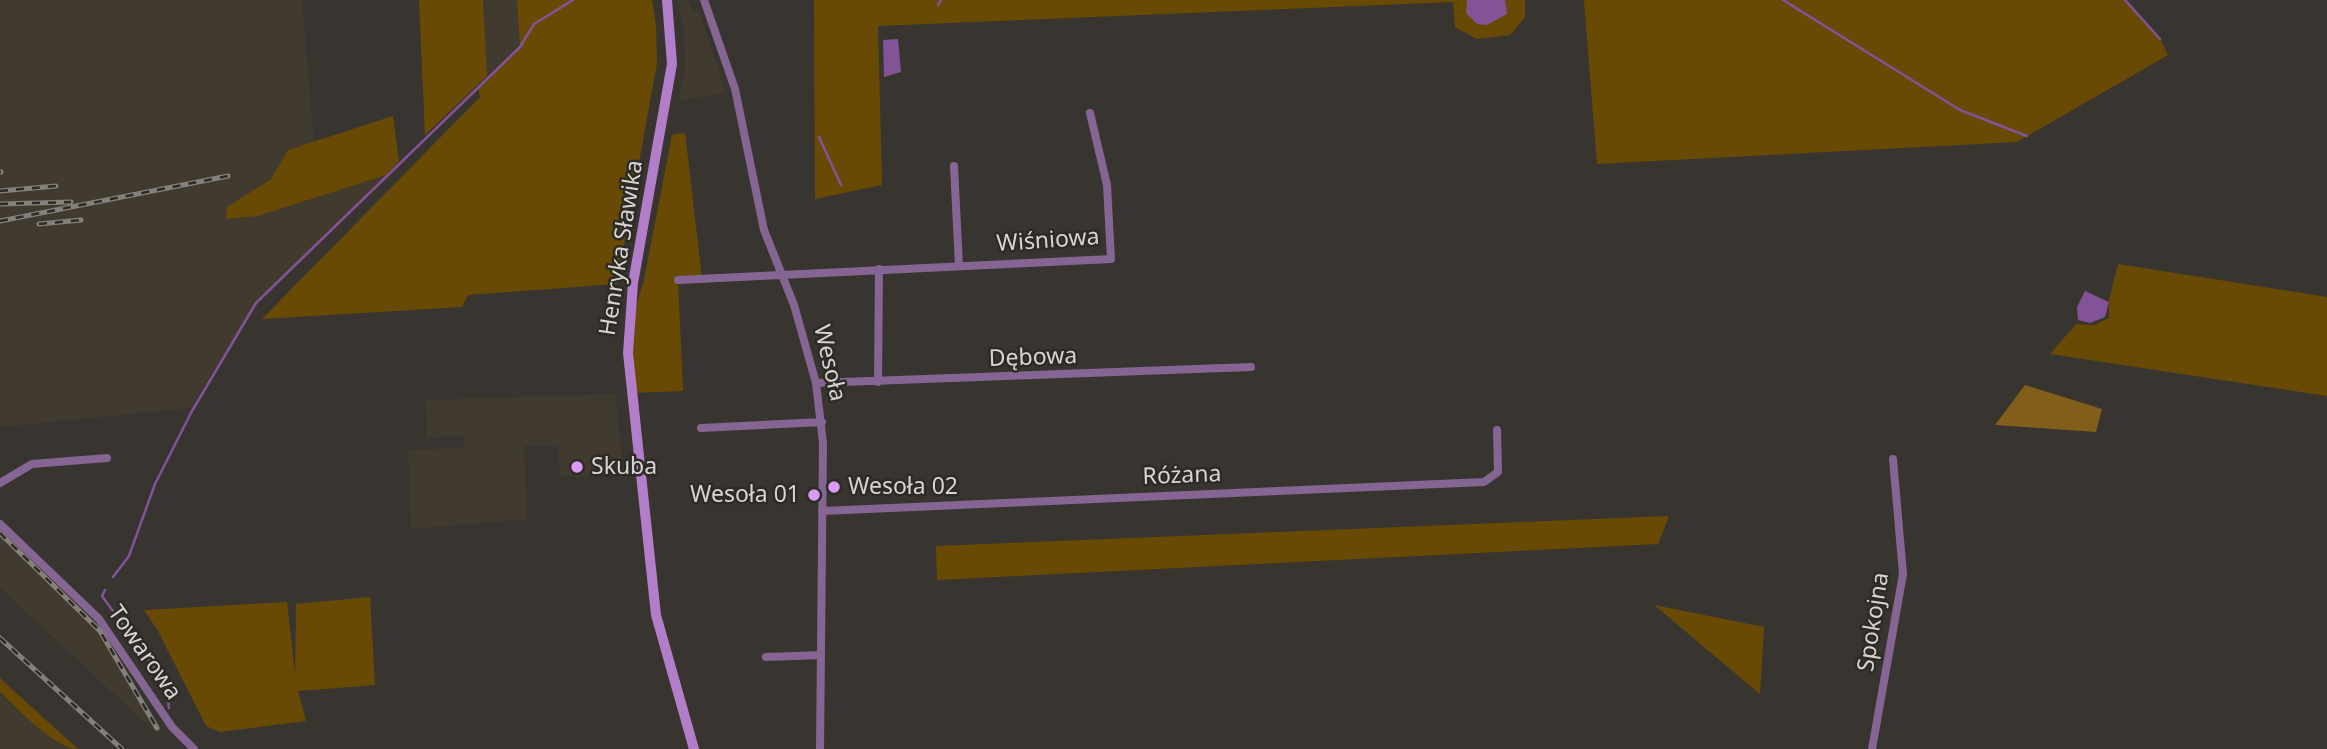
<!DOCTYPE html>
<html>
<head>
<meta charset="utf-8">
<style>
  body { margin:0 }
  canvas { display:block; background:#38342f }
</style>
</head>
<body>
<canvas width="2327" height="749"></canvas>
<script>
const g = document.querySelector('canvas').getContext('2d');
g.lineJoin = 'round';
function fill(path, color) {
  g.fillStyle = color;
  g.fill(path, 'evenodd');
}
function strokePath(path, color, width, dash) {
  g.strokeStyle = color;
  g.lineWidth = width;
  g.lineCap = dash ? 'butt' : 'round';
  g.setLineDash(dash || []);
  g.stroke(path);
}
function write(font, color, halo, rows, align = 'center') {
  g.font = font + ' "Noto Sans",sans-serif';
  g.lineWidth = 5;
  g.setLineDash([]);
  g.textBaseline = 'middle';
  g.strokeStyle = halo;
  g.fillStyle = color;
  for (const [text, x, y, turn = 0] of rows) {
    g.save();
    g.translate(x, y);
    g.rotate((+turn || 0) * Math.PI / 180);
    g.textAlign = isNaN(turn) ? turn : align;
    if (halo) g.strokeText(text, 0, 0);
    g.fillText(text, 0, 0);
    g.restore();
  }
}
const built = new Path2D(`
  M0,0H302L314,143L288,151L271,179L227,207L258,216L386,175L256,303L190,408L0,427Z
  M483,0H517L520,47L487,76Z
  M678,0H688L693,11L698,9L726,92L679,101L685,67L684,29Z
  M615,394L624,475L560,477L558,445L524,446L527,519L411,529L408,451L464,447V436L427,438L426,400Z
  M0,530L103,632L161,730L156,733L0,588Z
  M0,678L5,683L78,749H0Z`);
const green = new Path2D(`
  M419,0H483L487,76L425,135Z
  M517,0H652L656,26L657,63L617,284L468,295L462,307L262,319L480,97L478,87L520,47Z
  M814,0H1525V17L1510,35L1477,39L1455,27L1453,2L878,26L882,185L815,199Z
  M1584,0H2125L2160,39L2168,55L2017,142L1597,164Z
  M393,116L399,161L386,175L258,216L226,219L227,207L271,179L288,150Z
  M685,133L702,278L670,280H678L683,391L631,393L629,327L644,280L672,135Z
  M2118,264L2327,297V396L2050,354L2076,324L2094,325L2109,318V300Z
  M1669,516L1658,544L937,580L936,546Z
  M370,597L375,685L298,691L306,721L220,732L206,726L158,631L144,610L287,602L295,674L296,604Z
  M1654,605L1764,627L1760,694Z
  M0,678L5,683L78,749C55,749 17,708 0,692Z`);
const forest = new Path2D(`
  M2025,385L2102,409L2096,432L1995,425Z`);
const water = new Path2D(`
  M1467,0H1505L1507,14L1487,25L1477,24L1466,13Z
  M898,39L901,72L884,77L883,40Z
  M2085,291L2109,302L2105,317L2090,323L2078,320L2077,307Z`);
const stream = new Path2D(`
  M1783,0L1960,110L2027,136
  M2125,0L2160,39
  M938,5L941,0
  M819,137L841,185
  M113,577L129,556L155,484L192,411L256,303L520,47L534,24L573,0
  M105,590L102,596L166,684L169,708`);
const street = new Path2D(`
  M704,0L735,89L764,230L794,305L816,383L823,443L820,749
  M954,166L959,266
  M678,280L1111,259L1107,185L1090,113
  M878,382L879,269
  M816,383L1251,367
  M701,428L822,422
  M0,483L32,464L107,458
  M822,511L1484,482L1498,472L1497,430
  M0,524L99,619L172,727L194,749
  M766,657L821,655
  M1872,749L1903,574L1893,459`);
const secondary = new Path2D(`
  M667,0L672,64L633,283L628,353L656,615L694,749`);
const rail = new Path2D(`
  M0,172H1
  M0,191L56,186
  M0,204L71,202
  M0,221L228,176
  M39,224L81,220
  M0,533L100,631L157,728
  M0,638L122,749`);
const markers = [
  [577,467,7,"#da9af6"],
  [834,487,7,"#da9af6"],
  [814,495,7,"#da9af6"]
];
const streetNames = [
  ["Wiśniowa",1048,241,-4],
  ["Henryka Sławika",622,248,-81],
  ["Dębowa",1033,358,-2],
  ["Wesoła",829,363,77],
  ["Różana",1182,476,-2],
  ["Spokojna",1874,622,-81],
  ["Towarowa",144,653,55]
];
const poiNames = [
  ["Skuba",591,467],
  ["Wesoła 02",848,487],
  ["Wesoła 01",800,495,"right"]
];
fill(built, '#413a2f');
fill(green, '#694a05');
fill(forest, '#815e19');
fill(water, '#835398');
strokePath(stream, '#835398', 2.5);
strokePath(street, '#856593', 8);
strokePath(secondary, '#b27ec9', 10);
strokePath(rail, '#84817c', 5);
strokePath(rail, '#2e2a25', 2.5, [8]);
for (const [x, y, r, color] of markers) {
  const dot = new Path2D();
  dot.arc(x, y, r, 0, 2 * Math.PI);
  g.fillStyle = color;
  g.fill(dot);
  strokePath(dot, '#2e2a25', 2.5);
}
write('23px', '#d7d5d1', '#2e2a25', streetNames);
write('23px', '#d7d5d1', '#2e2a25', poiNames, 'left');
</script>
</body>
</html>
